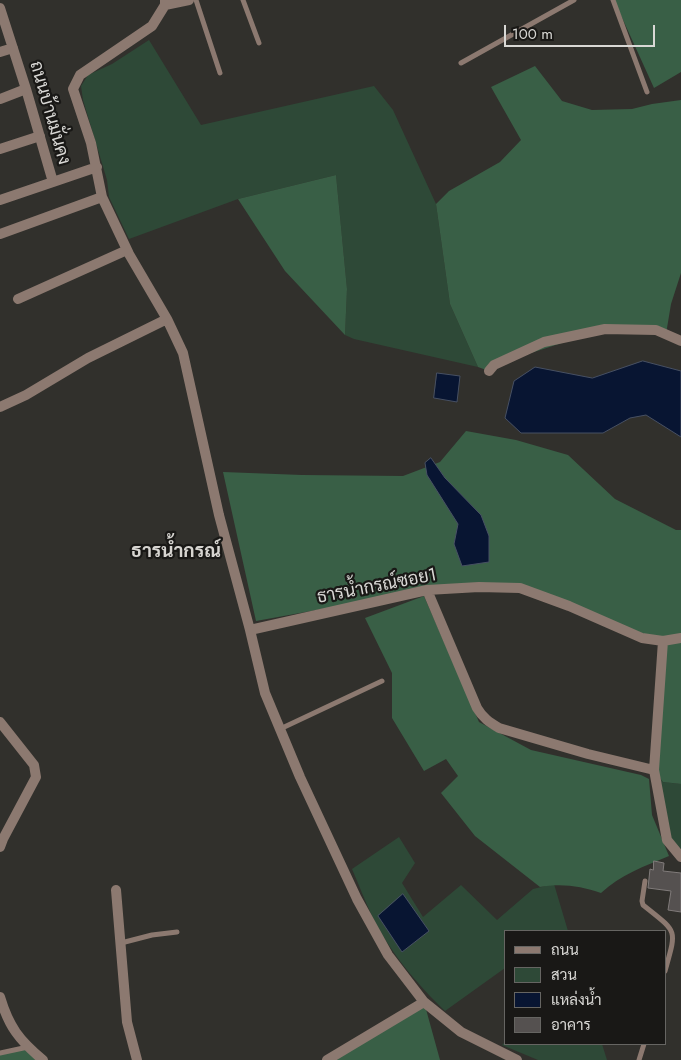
<!DOCTYPE html>
<html>
<head>
<meta charset="utf-8">
<style>
  body { margin:0 }
  #map { position:relative; width:681px; height:1060px; overflow:hidden; background:#31302c; font-family:Jost,Sarabun,sans-serif }
  canvas { display:block }
  .legend { position:absolute; left:504px; top:930px; width:162px; height:115px; box-sizing:border-box; background:#191816; border:1px solid #666562; margin:0; padding:6px 9px; list-style:none; font-size:15px; color:#d9d8d5 }
  .legend li { display:flex; align-items:center; gap:10px; height:25px }
  .legend b { width:25px; border:1px solid #666562 }
  .scale { position:absolute; left:504px; top:25px; width:151px; height:22px; box-sizing:border-box; border:2px solid #d9d8d5; border-top:0; padding-left:6px; font-size:15px; line-height:18px; white-space:nowrap; color:#d9d8d5; -webkit-text-stroke:4px #191816; paint-order:stroke }
</style>
</head>
<body>
<div id="map">
<canvas width="681" height="1060"></canvas>
<ul class="legend">
<li><b style="height:6px;background:#8c7970"></b>ถนน</li>
<li><b style="height:14px;background:#2e4937"></b>สวน</li>
<li><b style="height:14px;background:#081532"></b>แหล่งน้ำ</li>
<li><b style="height:14px;background:#555150"></b>อาคาร</li>
</ul>
<div class="scale">100 m</div>
</div>
<script>
const g = document.querySelector('canvas').getContext('2d');
g.lineJoin = 'round';
function fill(path, color) {
  g.fillStyle = color;
  g.fill(path, 'evenodd');
}
function strokePath(path, color, width, dash) {
  g.strokeStyle = color;
  g.lineWidth = width;
  g.lineCap = dash ? 'butt' : 'round';
  g.setLineDash(dash || []);
  g.stroke(path);
}
function write(font, color, halo, rows, align = 'center') {
  g.font = font + ' Jost,Sarabun,sans-serif';
  g.lineWidth = 4.5;
  g.setLineDash([]);
  g.textBaseline = 'middle';
  g.strokeStyle = halo;
  g.fillStyle = color;
  for (const [text, x, y, turn = 0] of rows) {
    g.save();
    g.translate(x, y);
    g.rotate((+turn || 0) * Math.PI / 180);
    g.textAlign = isNaN(turn) ? turn : align;
    if (halo) g.strokeText(text, 0, 0);
    g.fillText(text, 0, 0);
    g.restore();
  }
}
const green = new Path2D(`
  M149,40L201,125L374,86L393,110L436,204L450,304L478,367L354,339L345,335L347,289L336,175L238,199L129,239L109,197L107,180L83,100L81,86L88,75L112,64Z
  M654,770L663,782L681,784V857L670,846Z
  M399,837L415,863L402,883L423,917L461,885L497,920L533,889L554,884L568,931H505V968L445,1011C417,984 389,951 372,916C365,901 359,885 352,869Z
  M505,1042V1044H602L607,1060H538L502,1045Z`);
const forest = new Path2D(`
  M614,0H681V72L654,88Z
  M535,66L562,101L592,110L632,109L652,104L681,100V273L671,304L666,334L605,329L494,365L489,371L478,367L450,304L436,204L449,191L500,162L521,140L491,87Z
  M336,175L347,289L345,335L285,271L238,199Z
  M466,431L516,440L568,455L615,499L676,530H681V784L663,782L654,770L663,641L520,588L427,590L256,621L223,472L302,475L403,476L440,462Z
  M424,596L479,722L531,750L641,775L649,779L652,815L669,856C645,866 620,875 601,893C581,886 561,883 540,887L475,836L441,793L458,776L446,759L424,771L392,718V673L365,618Z
  M424,1002L440,1060H327Z
  M28,1047L43,1060H0V1053Z`);
const water = new Path2D(`
  M643,361L681,371V437L646,415L630,418L603,433H521L505,418L514,381L535,367L592,378Z
  M437,373L460,376L457,402L434,398Z
  M431,458L445,478L481,515L489,536V562L462,566L454,544L458,524L427,475L425,463Z
  M403,894L429,931L402,952L378,916Z`);
const building = new Path2D(`
  M654,861L664,863L663,871L681,873V912L668,910L671,891L648,888L650,869L653,870Z`);
const service = new Path2D(`
  M196,0L220,73
  M243,0L259,43
  M613,0L647,92
  M461,63L574,0
  M280,729L382,681
  M645,881L642,901L643,905C678,933 677,928 665,971
  M121,943L152,935L177,932
  M0,1053L28,1047
  M639,1060L644,1044`);
const minor = new Path2D(`
  M165,0V5L152,26L80,75L73,89L91,143L102,197L129,254L167,319L183,353L219,515L250,630L265,693L300,777L357,899L388,955L424,1002L461,1032L517,1060
  M165,5L189,0
  M0,8L26,89L53,182L97,167
  M0,52L13,48
  M0,99L26,89
  M0,149L40,136
  M0,200L53,182
  M0,234L102,197
  M18,299L127,250
  M489,371L494,365L544,342L605,329L656,330L681,341
  M0,407L26,395L88,358L167,319
  M427,590L477,708C483,718 489,722 499,728L588,754L654,770
  M250,630L427,590L479,587L520,588L569,606L642,638L663,641L681,638
  M663,641L654,770L667,840L681,857
  M0,722L34,765L36,777L3,839L0,847
  M116,890L127,1022L137,1060
  M0,997C9,1027 19,1040 43,1060
  M327,1060L424,1002`);
const streetNames = [
  ["ถนนบ้านมั่นคง",49,113,74],
  ["ธารน้ำกรณ์ซอย1",377,587,-11]
];
const neighbourhoodNames = [
  ["ธารน้ำกรณ์",176,552]
];
fill(green, '#2e4937');
fill(forest, '#395f46');
fill(water, '#081532');
strokePath(water, '#475063', 1);
fill(building, '#555150');
strokePath(building, '#807b7a', 1);
strokePath(service, '#8c7970', 5);
strokePath(minor, '#8c7970', 10);
write('18px', '#d9d8d5', '#191816', streetNames);
write('bold 19px', '#d7d5d1', '#191816', neighbourhoodNames);
</script>
</body>
</html>
